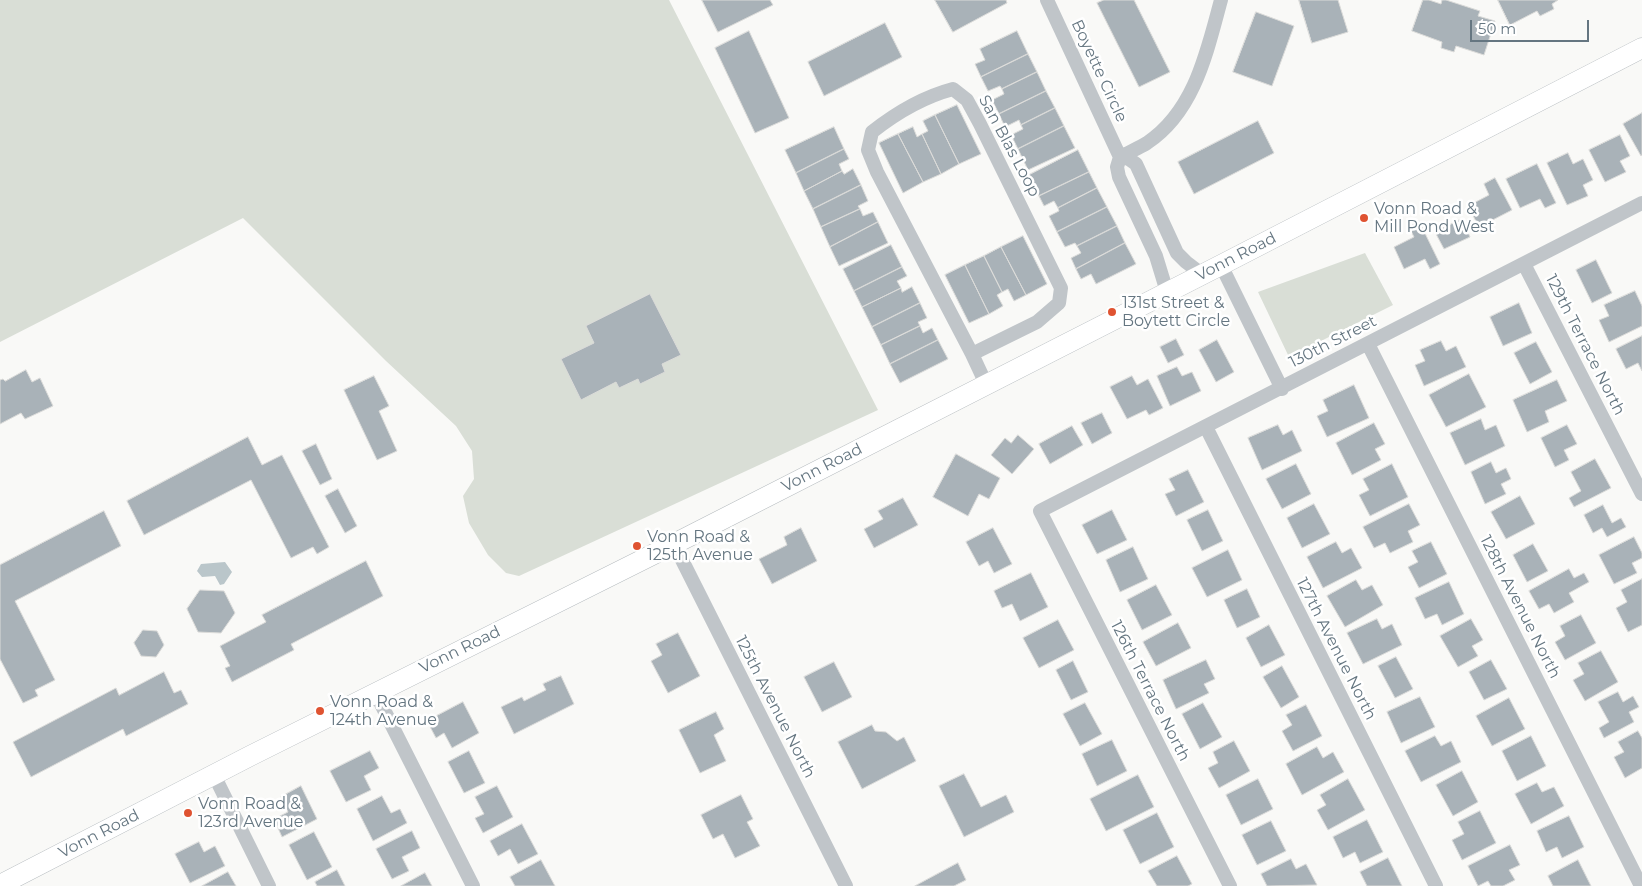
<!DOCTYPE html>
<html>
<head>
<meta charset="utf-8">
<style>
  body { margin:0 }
  #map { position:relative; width:1642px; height:886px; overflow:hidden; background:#f9f9f7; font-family:Montserrat,sans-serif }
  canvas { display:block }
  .scale { position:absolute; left:1470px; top:20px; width:119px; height:22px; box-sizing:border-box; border:2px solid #657681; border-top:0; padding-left:6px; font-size:15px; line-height:18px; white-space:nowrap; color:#657681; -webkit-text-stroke:4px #fff; paint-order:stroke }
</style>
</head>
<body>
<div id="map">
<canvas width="1642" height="886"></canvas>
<div class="scale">50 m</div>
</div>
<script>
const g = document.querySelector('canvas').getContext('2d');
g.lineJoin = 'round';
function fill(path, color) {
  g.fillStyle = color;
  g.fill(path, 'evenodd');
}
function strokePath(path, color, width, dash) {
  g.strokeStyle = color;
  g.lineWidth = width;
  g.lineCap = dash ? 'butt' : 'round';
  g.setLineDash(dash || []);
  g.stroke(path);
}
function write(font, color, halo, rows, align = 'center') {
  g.font = font + ' Montserrat,sans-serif';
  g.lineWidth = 5;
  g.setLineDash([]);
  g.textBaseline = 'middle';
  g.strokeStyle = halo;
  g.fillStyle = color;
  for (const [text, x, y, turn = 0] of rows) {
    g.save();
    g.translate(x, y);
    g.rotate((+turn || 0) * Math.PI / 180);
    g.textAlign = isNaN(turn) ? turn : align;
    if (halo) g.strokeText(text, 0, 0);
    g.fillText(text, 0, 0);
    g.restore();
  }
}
const green = new Path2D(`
  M0,0H669L878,410L519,576L506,573L488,555L469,523L463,496L474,479L472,451L456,426L386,361L243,218L0,342Z
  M1365,253L1393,305L1289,357L1258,292Z`);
const water = new Path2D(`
  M225,562L232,572L224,584L220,585L215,576L202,577L197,571L201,564Z`);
const building = new Path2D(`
  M702,0H770L773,5L718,32Z
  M935,0H1006L1007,3L953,32Z
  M1104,0H1134L1170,72L1139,87L1097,3Z
  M1299,0H1338L1348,32L1312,43Z
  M1423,0H1429L1441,4L1442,0H1446L1480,11L1478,16L1495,21L1484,55L1456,46L1454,52L1441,48L1442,42L1412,31Z
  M1498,0H1558L1552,4L1554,9L1540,16L1537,11L1510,25Z
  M1256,12L1294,26L1272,86L1233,72Z
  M885,23L902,57L824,96L808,62Z
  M749,31L789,118L755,133L715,48Z
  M1017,31L1028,54L981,77L975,64L985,60L980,49Z
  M1028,54L1037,72L1002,89L1000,86L988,91L981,77Z
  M1037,72L1046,91L999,114L992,100L1004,94L1002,89Z
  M1046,91L1055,108L1021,125L1019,120L1005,127L999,114Z
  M957,105L981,154L959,164L935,115Z
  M1055,108L1064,126L1018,149L1011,135L1023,129L1021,125Z
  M1642,113V155L1641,156L1623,124Z
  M935,115L959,164L941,174L922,134L928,131L923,121Z
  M1258,121L1274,153L1194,194L1178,162Z
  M1064,126L1075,148L1028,170L1018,149Z
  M834,127L844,149L796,173L785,150Z
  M913,127L917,137L922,134L941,174L923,182L898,134Z
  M898,134L923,182L903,193L879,143Z
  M1620,135L1630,156L1620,161L1626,172L1605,182L1589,150Z
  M844,149L849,159L839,164L842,171L804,191L796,173Z
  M1078,150L1089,172L1039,196L1029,175Z
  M1568,153L1573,164L1583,159L1593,180L1583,185L1588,196L1567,205L1547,163Z
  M1537,164L1556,203L1545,208L1540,199L1520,208L1506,179Z
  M853,169L861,185L813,209L804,191L842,171L844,174Z
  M1089,172L1097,188L1058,208L1054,201L1044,206L1039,196Z
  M1495,178L1512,210L1479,227L1468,206L1489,195L1484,184Z
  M861,185L868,201L858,206L860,209L821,227L813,209Z
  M1097,188L1107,207L1057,232L1049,216L1059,211L1058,208Z
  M1107,207L1117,226L1077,246L1075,243L1065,247L1057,232Z
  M860,209L863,216L873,212L878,222L830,247L821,227Z
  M1462,219L1470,237L1444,249L1435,232Z
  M1419,221L1440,264L1430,269L1425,259L1404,269L1394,247L1414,237L1409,227Z
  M878,222L888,243L839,266L830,247Z
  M1117,226L1125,243L1076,269L1071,258L1081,253L1077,246Z
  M1023,236L1047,284L1026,295L1001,247Z
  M1125,243L1136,264L1096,284L1091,274L1081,279L1076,269Z
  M891,245L902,267L854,291L843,269Z
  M1001,247L1026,295L1014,301L1008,289L1002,292L984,256Z
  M984,256L1002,292L997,295L1003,306L989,314L965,265Z
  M1596,260L1612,293L1592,303L1576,270Z
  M965,265L989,314L969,323L945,275Z
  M902,267L907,276L897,281L901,288L862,307L854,291Z
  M912,287L920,303L872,327L862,307L901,288L902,292Z
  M1635,291L1642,306V326L1609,342L1599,320L1609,316L1604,305Z
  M650,294L681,355L662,364L665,372L640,384L638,379L619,388L616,382L581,400L561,359L594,343L586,326Z
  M920,303L927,318L918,322L920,326L881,345L872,327Z
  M1519,303L1532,333L1503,346L1490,317Z
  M920,326L923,333L932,328L938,340L890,364L881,345Z
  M1642,336V371L1638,363L1626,369L1616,349Z
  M1176,339L1184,355L1168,363L1160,347Z
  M938,340L948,359L900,383L890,364Z
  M1217,340L1234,372L1216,382L1199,350Z
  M1441,341L1446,351L1456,346L1466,367L1424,386L1415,365L1425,361L1420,350Z
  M1536,342L1552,372L1530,384L1514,353Z
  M1177,367L1182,376L1192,372L1201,391L1170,406L1157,376Z
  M26,370L32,382L40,378L53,406L25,419L21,413L0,424V380L3,379L5,381Z
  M1469,374L1486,407L1446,427L1429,395Z
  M374,376L389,406L379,411L397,451L377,460L344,390Z
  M1132,376L1137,385L1148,379L1163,408L1149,415L1146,410L1127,419L1110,387Z
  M1557,380L1567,401L1545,411L1549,422L1527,432L1513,400Z
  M1354,385L1369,418L1327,437L1317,416L1328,411L1323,400Z
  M1102,413L1112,433L1092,444L1081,423Z
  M1481,419L1485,430L1496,425L1505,446L1465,465L1450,433Z
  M1374,423L1385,444L1375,449L1381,460L1352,475L1336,443Z
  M1278,425L1283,435L1292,430L1302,451L1262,470L1248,438Z
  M1567,425L1577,444L1564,450L1569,460L1555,467L1541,438Z
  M1072,426L1083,445L1050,464L1039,444Z
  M1018,435L1034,449L1012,474L991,455L1005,438L1011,443Z
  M248,437L262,465L282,455L329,547L317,554L313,547L291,558L251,480L144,535L127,501Z
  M316,444L332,479L320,485L302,451Z
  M956,454L1000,478L989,499L979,494L968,516L933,497Z
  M1595,459L1611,488L1574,507L1569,498L1581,491L1571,472Z
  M1491,462L1496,473L1506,468L1511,479L1501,484L1506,494L1485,504L1471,472Z
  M1296,464L1311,494L1282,509L1266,479Z
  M1392,464L1408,497L1370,516L1359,495L1369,490L1363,479Z
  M1188,470L1204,502L1176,516L1165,494L1175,490L1169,479Z
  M338,489L357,526L345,533L325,496Z
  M1520,496L1535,524L1506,539L1491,512Z
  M903,498L918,525L874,548L864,529L883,519L878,511Z
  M1314,504L1330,534L1302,548L1287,518Z
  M1409,504L1420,525L1408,531L1413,542L1390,553L1385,543L1374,548L1363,527Z
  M1603,505L1612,523L1621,518L1626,527L1607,537L1602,528L1593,533L1584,515Z
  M1112,510L1127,540L1097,554L1082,525Z
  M1208,510L1223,541L1202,551L1187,520Z
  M104,511L121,546L15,601L55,680L35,690L38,696L23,703L0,659V565Z
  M801,528L817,561L772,584L759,559L787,545L784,537Z
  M993,528L1012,564L994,573L988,561L979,566L966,542Z
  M1634,537L1642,553V558L1632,563L1637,573L1614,584L1599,555Z
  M1336,542L1342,553L1351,548L1362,568L1323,588L1307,557Z
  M1431,542L1447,574L1419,588L1408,567L1418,562L1412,551Z
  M1533,544L1548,571L1527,582L1513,555Z
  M1133,547L1148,579L1120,592L1106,560Z
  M1228,550L1242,580L1207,597L1192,568Z
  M366,561L383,596L291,644L294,650L232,682L225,668L230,666L220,646L266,622L262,615Z
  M1569,569L1574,578L1584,573L1589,582L1569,593L1574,602L1554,613L1549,604L1539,609L1529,591Z
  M1031,573L1048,607L1020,621L1012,604L1002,608L994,591Z
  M1642,579V625L1628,632L1616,608L1627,602L1621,590Z
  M1356,580L1362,590L1372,585L1383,605L1345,627L1327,596Z
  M1449,582L1464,614L1442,625L1437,614L1425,619L1415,598Z
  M1156,585L1172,615L1142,630L1127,600Z
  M1247,589L1260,617L1237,628L1224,600Z
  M200,590L224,591L235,613L221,633L198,632L187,609Z
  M1581,615L1596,643L1565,660L1555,642L1565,636L1560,626Z
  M1377,619L1382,629L1392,624L1402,645L1363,664L1347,633Z
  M1471,619L1483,640L1472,646L1478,656L1458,667L1440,636Z
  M1058,620L1074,650L1039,668L1023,638Z
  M1178,623L1191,648L1156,666L1143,642Z
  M1269,625L1285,655L1261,667L1246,638Z
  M143,630L157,631L164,645L156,657L141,656L134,643Z
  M678,633L700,676L668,693L651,661L662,655L656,644Z
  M1601,651L1618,682L1585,701L1573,680L1584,674L1578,663Z
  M1396,657L1413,689L1395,698L1378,666Z
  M1206,660L1215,679L1204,684L1209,693L1176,709L1163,680Z
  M1491,660L1507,689L1484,700L1469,672Z
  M1073,661L1088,692L1071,700L1056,670Z
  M834,662L852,697L822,712L804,677Z
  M1282,666L1299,697L1281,708L1263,677Z
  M164,672L174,693L181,690L188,704L126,736L123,729L31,777L13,742L116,688L119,695Z
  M561,676L574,704L514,734L501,707L522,697L524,701L546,690L543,684Z
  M1618,692L1623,702L1633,696L1639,707L1629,712L1634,722L1604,738L1599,728L1609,722L1598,702Z
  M1420,697L1435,727L1401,743L1387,712Z
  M1509,698L1525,729L1492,746L1476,716Z
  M463,702L479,733L452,748L444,733L436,738L427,721Z
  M1085,703L1102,734L1080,746L1063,714Z
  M1203,703L1222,737L1200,749L1182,714Z
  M1306,705L1322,736L1293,751L1282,731L1292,725L1286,715Z
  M716,712L724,729L714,735L726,761L700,773L679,730Z
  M872,725L875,731L886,732L897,741L904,737L916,761L862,789L838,742Z
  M1638,731L1642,738V768L1625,778L1614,757L1624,752L1618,742Z
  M1435,736L1441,746L1451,741L1461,762L1421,782L1405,751Z
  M1531,736L1546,766L1517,781L1502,751Z
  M1112,740L1127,771L1097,786L1082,754Z
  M1234,741L1250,771L1219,788L1208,768L1218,763L1213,752Z
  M1317,747L1323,758L1333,752L1344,772L1302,795L1286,764Z
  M370,751L379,768L364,776L371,790L346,802L330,771Z
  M469,751L485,783L464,793L448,762Z
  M1462,771L1478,802L1453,816L1436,785Z
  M964,774L981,807L1006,795L1014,812L964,837L939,786Z
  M1138,775L1154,807L1106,831L1090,799Z
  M1258,779L1273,809L1241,825L1226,795Z
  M1348,779L1365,810L1328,830L1317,810L1326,805L1320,795Z
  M1537,783L1542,792L1554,787L1564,806L1531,824L1515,794Z
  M301,786L317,819L282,837L274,819L288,812L281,797Z
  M497,786L513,817L483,833L475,818L484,814L475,797Z
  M741,795L753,819L747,822L760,846L735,858L723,834L713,839L701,815Z
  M382,796L391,813L400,809L407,823L373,841L357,809Z
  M1480,811L1496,843L1462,860L1452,840L1464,834L1458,822Z
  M1157,813L1174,847L1140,864L1123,830Z
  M1569,816L1584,847L1562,858L1557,847L1546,852L1537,831Z
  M1367,820L1383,852L1360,863L1355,852L1343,858L1333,837Z
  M1271,821L1286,851L1257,865L1242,835Z
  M522,824L538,854L518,864L510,849L498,856L490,841Z
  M412,831L420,848L402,857L409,871L392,879L376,849Z
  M314,832L332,867L307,880L289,845Z
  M199,842L204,852L215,846L225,866L190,883L175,854Z
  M1510,845L1520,865L1509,870L1515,880L1503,886H1491L1488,881L1478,886L1468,866Z
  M1177,856L1192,884L1188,886H1157L1148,871Z
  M1388,858L1402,886H1367L1360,872Z
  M1291,859L1296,869L1306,864L1317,885L1267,886L1261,874Z
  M541,860L555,886H515L510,877Z
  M1578,860L1591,886H1553L1548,876Z
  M958,863L966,880L954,886H915Z
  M337,870L345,886H317L315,882Z
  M228,872L236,886H202Z
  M425,873L432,886H401Z`);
const street = new Path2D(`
  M1047,0L1120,157C1129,152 1139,148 1147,143C1195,111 1207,51 1221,0
  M1524,264L1642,494
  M1221,265L1282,389
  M1167,292L1156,256L1119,177L1117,167L1120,157L1129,159L1136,164L1177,253L1186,262L1203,275
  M1368,344L1641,886
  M972,354L1037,322L1059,303L1061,288L980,124L967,100L953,89C923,97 896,113 872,132L868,150L877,172L972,354L986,384
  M1206,427L1436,886
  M674,544L846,886
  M375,692L473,886
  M214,775L269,886
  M1230,886L1040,511L1642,203`);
const secondary = new Path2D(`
  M0,885L250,756L674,544L1221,265L1642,48`);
const markers = [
  [1364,218,5,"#df5331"],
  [1112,312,5,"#df5331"],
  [637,546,5,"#df5331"],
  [320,711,5,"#df5331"],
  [188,813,5,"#df5331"]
];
const streetNames = [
  ["Boyette Circle",1099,71,65],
  ["San Blas Loop",1009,146,62],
  ["Vonn Road",1236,257,-27],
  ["130th Street",1333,342,-27],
  ["129th Terrace North",1585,345,63],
  ["Vonn Road",822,468,-27],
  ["128th Avenue North",1520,607,63],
  ["127th Avenue North",1336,649,63],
  ["Vonn Road",460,650,-26],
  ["126th Terrace North",1150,691,63],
  ["125th Avenue North",775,707,63],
  ["Vonn Road",99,834,-27]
];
const poiNames = [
  ["Vonn Road &",1374,209],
  ["Mill Pond West",1374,227],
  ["131st Street &",1122,303],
  ["Boytett Circle",1122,321],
  ["Vonn Road &",647,537],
  ["125th Avenue",647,555],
  ["Vonn Road &",330,702],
  ["124th Avenue",330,720],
  ["Vonn Road &",198,804],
  ["123rd Avenue",198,822]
];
fill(green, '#d9ded6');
fill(water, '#bac6ca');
fill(building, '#a9b2b8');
strokePath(building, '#dbdbd9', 1);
strokePath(secondary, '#b3b9bd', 21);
strokePath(street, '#c0c5c9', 14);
strokePath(secondary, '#fff', 20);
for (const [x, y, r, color] of markers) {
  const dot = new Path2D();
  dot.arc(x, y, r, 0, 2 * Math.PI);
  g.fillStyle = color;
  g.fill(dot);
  strokePath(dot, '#fff', 2);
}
write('16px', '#657681', '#fff', streetNames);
write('16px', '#657681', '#fff', poiNames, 'left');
</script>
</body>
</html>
